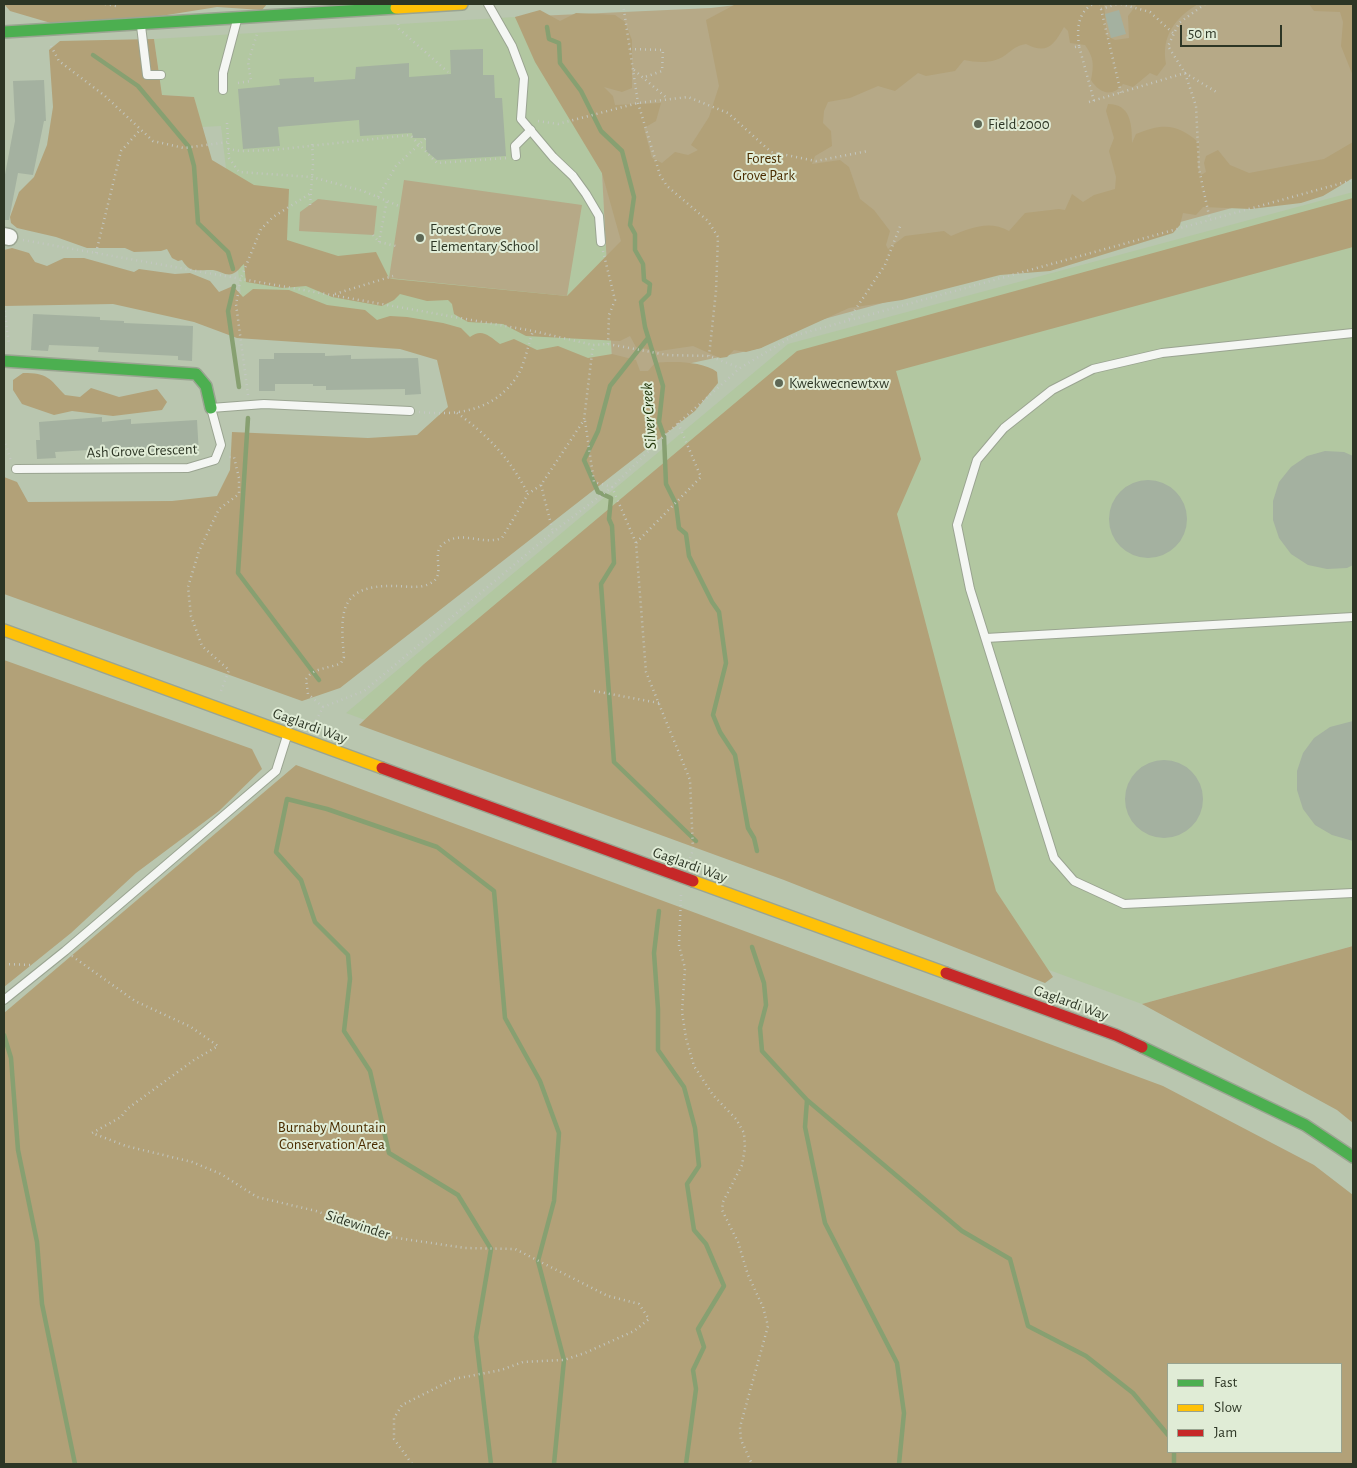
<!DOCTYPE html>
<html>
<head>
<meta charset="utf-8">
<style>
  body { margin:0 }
  #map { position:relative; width:1357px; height:1468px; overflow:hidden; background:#b9c6af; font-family:"Alegreya Sans",sans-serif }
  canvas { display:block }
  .frame { position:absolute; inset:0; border:5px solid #2d3625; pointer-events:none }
  .legend { position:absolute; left:1167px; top:1363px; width:175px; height:90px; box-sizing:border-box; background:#e0ecd6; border:1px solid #98a38f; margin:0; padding:6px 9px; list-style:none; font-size:15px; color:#2d3625 }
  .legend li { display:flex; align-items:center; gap:10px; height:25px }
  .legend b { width:25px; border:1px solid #98a38f }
  .scale { position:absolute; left:1180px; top:25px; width:102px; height:22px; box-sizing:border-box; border:2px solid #2d3625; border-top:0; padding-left:6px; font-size:15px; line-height:18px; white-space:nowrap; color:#2d3625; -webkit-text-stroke:4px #e0ecd6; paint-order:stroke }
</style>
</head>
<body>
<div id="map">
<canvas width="1357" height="1468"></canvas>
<div class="frame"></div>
<ul class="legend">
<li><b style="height:6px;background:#4caf50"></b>Fast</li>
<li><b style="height:6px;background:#ffc107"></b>Slow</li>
<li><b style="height:6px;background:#c62828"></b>Jam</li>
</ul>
<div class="scale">50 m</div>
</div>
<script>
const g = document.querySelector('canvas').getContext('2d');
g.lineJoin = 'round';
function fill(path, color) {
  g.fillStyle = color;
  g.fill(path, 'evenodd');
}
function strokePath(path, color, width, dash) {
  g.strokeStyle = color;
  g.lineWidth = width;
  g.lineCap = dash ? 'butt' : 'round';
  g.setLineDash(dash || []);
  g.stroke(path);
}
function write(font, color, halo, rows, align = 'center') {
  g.font = font + ' "Alegreya Sans",sans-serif';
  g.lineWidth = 4;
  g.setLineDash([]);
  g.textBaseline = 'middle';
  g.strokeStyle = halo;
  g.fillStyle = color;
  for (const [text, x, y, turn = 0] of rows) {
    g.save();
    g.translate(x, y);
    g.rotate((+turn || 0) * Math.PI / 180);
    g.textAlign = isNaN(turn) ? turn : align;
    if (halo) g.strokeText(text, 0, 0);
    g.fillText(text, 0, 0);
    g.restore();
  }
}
const built = new Path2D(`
  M515,17L602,173L613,380L242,304L221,126L202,127L194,97L162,95L154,39Z
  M1353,192V946L1142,1004L346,713L788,344Z`);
const green = new Path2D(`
  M744,4H1353V175L791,328L761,348L613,380L602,173L515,17L711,8Z
  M404,180L582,205L567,296L389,278Z
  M318,199L377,206L374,235L299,231L300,212Z`);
const forest = new Path2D(`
  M4,4H267L262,10L217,7L142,19L61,26L10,11Z
  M736,4H1104L1107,36L1115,40L1129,38L1128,16L1137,4H1198C1175,18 1161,36 1166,64L1157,76L1150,73L1133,87L1123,84C1112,98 1099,93 1091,80C1094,65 1094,58 1085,45L1070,43L1068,31L1064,27C1054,45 1047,55 1026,44C1016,46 1015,48 1008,53C996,64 979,63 964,60L955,71L926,76L918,73L895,91L878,86L850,98L828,102L824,111L823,123L831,131L832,146L815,156L812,164L840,160L849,167L860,199L874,210L890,231L886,245L888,249L905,236L944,231L951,236C971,228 989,220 1009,231L1025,213L1059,209L1065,210L1072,194L1083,202L1094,195L1115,189L1116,177L1109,151L1114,138L1106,111L1108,104C1131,104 1132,125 1132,143L1136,134C1162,123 1178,123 1199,143L1198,168L1201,175L1206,172L1204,163L1206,156L1218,150L1230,165L1249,173L1324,159L1353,142V178L1323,196L1301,203L1251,209L1203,207L1196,215L1183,213L1180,225L1173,233L1050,271L1000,275L902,300L849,308L761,348L746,352L734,350L727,357L720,358L693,346L659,351L636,347L630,336L620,341L526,336L503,324L468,322L454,314L452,304L448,300L427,301L400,294L394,300L382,306L332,297L306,286L283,288L246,282L244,264C240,267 238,272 232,274C226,276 220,271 213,270C199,269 191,275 182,260L178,261L172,258L167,249L161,251L134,252L125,248H87L56,237L17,228L11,223L10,217L19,192L34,177L47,145L53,107L49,50L60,41L154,39L162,95L194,97L212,160L254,185L289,189L287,240L338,256L376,252L389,278L393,279L567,296L621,241L602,173L535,62L515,17L540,10L560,21L576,13L615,15L625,22L632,40V88L622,92L604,87L613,96L615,105L661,103L656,121L644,128L652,158L662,163L675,152L688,155L698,150L691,145L709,117L719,86L706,20Z
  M1309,4H1353V76L1341,46L1343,22L1340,12L1314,11Z
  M1353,198V247L896,371L921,459L897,514L996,891L1053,977L1045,983L784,880L359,725L424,664L797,351Z
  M12,248L29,253L35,262L47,266L64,258H84L134,272L139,269L175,274L190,273L210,281L219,292L233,286L243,297L253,289L289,290L327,305L365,310L377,320L390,316L407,317L443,323L461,328L470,337C482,328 489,336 500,344L514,339L537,350L558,346L588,358L612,354L636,360L640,371H648L655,363C672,361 703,361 717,372L718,383L695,411L340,688L302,701L4,594V477L17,482L28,502L172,501L217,496L230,470L232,432L368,438L417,435L448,407L437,360L400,349L237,338L194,322L113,304L4,306V250Z
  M23,373C48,373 49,378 65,395L80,397L91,388L119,397L157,389L167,402L162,410L113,416L72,411L54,415L22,404L13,390V380Z
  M4,660L252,749L262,769L219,811L136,873L71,933L4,987Z
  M296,765L1163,1086L1314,1165L1353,1195V1464H4V1013ZM1168,1364H1341V1452H1168Z
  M1353,946V1123L1337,1110L1142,1004Z`);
const stream = new Path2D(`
  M547,27L549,39L559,43L560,63L581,91L601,131L622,151L634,197L630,225L635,234V250L643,264L644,280L650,284L649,294L641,302L645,327L663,386L659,422L664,436L666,484L676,504L679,528L686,534L689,556L712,602L719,612L726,663L713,715L720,732L735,755L748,828L754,838L757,851
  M93,55L138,86L189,147L194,166L198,223L228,252L233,269
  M234,286L228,311L239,387
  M648,338L610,386L598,431L584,460L598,492L611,498L609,519L612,526L614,563L601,584L614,762L696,841
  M248,418L238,573L319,680
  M659,911L654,953L658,1009V1050L684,1087L695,1128L699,1166L687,1184L694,1230L706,1244L724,1286L698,1329L704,1347L693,1370L696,1389L686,1464
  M752,947L764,983L766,1005L760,1028L762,1051L807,1100L805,1127L825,1223L897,1363L904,1413L899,1464
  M4,1035L11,1058L18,1150L37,1242L42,1304L75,1464
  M807,1100L962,1231L1010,1259L1028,1326L1086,1356L1133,1393L1168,1435
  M1174,1452V1464
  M491,1464L476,1337L491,1249L458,1195L389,1153L370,1071L344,1031L350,979L348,955L315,922L301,880L276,852L287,799L327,809L437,847L494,891L505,1018L540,1081L559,1133L554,1201L538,1261L564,1360L554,1464`);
const building = new Path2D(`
  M1119,10L1126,34L1111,38L1105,14Z
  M483,49V75H494L495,98H502L506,156L437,160L426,151V138H413L412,133L360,136L359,120L278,127L280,146L243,149L238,89L280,85L279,79L314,77V82L355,79L356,67L409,63V77L451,74L450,50Z
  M44,80L46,121H44L33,175L18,173L9,220H4V180L15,121L13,81Z
  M33,314L100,317V320L124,321V323L193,326L192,361L178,360V356L98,352L99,347L49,345L48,351L31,350Z
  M274,353H325V356L351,355V359L418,358L421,394L405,395V389L326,390V386H313V384H275V391H259V359H274Z
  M102,417V422L131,419V424L197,420L199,455L182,456L181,450L106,455V449L55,452L56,458L37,459L36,440H40L39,422Z
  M1325,451L1344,452L1353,456V565L1347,568L1327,569L1308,565L1291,554L1279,538L1273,520V501L1279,482L1291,467L1307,456Z
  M1109 519a39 39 0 1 1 78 0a39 39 0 1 1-78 0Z
  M1353,721V841L1332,835L1315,825L1303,809L1297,790V771L1303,753L1314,738L1330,727Z
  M1125 799a39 39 0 1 1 78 0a39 39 0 1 1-78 0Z`);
const path = new Path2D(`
  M105,4L116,6
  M623,4L638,103L660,175L667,186L708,221L718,237L716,291L709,356
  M1100,4L1101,9L1117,4
  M1121,4L1150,12L1174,34
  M1205,4L1179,23L1168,46L1185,73L1196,106L1199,169L1210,220
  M1101,9L1121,93
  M398,24V28L448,72
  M51,46L59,61L105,96L153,141L184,148L228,142
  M1079,46C1077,30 1077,13 1093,4
  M1075,47L1079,46L1094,101
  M630,49L663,50L662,71L642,78
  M634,70L668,99
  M238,83L251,81L248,62L257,34
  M1089,102L1185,73L1218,93
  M538,121L558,124L638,103L688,97L728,113L771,152L816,161L868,151
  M227,123L229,158L239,172L312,177L363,191L399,206
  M228,149L241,151L273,150L410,135L437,163L507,158
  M378,197L396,166L426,138
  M310,205L313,164L312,141
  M373,235L379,242L396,246
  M23,240L533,331L593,345L608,344L667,355L709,356L740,368L793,336L1353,180
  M379,242L387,200
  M603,251L615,300L609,315L608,344
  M96,253L121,151L140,130
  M335,294L393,276
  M4,306L9,345
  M849,319L885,265L901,224
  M248,395L236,304L241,278L261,229L273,217L311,193
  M419,412C458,416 495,411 518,375C525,363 528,345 533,331
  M457,413C488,435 511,460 528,494
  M585,421L594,482L612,487L636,543
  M678,423L701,477L636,543L646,672L690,780L693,850L689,861
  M4,439L11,461
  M541,485L553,532
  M221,691L229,670L202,646L191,616L188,587L199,551L219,509L239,494V478L234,457H227
  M594,691L659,703
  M323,707L308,694L306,679C314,667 329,669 341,663L344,657C340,612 339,585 394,586C405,586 419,589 429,584C448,576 430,554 443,544C461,529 482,546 502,538L528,494L541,485L584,420L593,345
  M314,725L323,707L364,691L553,532L612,487L664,436L740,368
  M681,895L679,946L685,968L682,1012L686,1038L694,1066L713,1095L736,1119L744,1133L745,1148L742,1165L723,1202L722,1210L738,1242L748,1275L763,1307L768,1326L740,1427L741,1440L752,1464
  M72,956L135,1001L191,1027L218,1046L194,1060L127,1109L121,1117L92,1133L126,1146L192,1162L221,1174L257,1197L316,1211L384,1236L465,1248L515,1249L608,1296L639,1304L649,1319L634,1331L585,1353L564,1360L523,1362L501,1370L454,1379L402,1405L394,1418V1439L412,1464
  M4,964L32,965`);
const lane = new Path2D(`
  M488,4L512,46L524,78L521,119L553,157L573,176L586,194L599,216L601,242
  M141,26L147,75H161
  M223,90V73L237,20
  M516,156L515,146L531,130
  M1353,333L1162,353L1093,369L1052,390L1004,428L977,460L957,525L970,589L1054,858L1074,881L1124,904L1353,893
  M16,469L188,468L215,460L221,445L211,408L264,404L410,411
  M986,638L1353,617
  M4,1000L65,951L276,771L287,736`);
const street = new Path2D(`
  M4,236L9,237`);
const fast = new Path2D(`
  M4,32L396,8
  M4,361L196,374L206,386L211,408
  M1142,1047L1305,1125L1353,1157`);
const slow = new Path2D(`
  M396,8L462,4
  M4,630L382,768
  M693,881L946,973`);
const jam = new Path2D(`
  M382,768L693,881
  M946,973L1116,1035L1142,1047`);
const markers = [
  [978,124,5,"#5e6855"],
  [420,238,5,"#5e6855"],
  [779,383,5,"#5e6855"]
];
const poiNames = [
  ["Field 2000",988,124],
  ["Forest Grove",430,229],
  ["Elementary School",430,246],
  ["Kwekwecnewtxw",789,383]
];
const parkNames = [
  ["Forest",764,158],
  ["Grove Park",764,175],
  ["Burnaby Mountain",332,1127],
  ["Conservation Area",332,1144]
];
const streetNames = [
  ["Ash Grove Crescent",142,451,-2],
  ["Gaglardi Way",310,726,20],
  ["Gaglardi Way",690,865,20],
  ["Gaglardi Way",1071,1003,20],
  ["Sidewinder",358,1225,18]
];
const waterNames = [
  ["Silver Creek",649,416,-94]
];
fill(built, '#b2c7a1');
fill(green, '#b6a987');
fill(forest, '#b2a178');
strokePath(stream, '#87a071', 4.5);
fill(building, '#a4b1a0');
strokePath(lane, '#9aa491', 10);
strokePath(street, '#9aa491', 19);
strokePath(fast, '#9aa491', 14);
strokePath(slow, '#9aa491', 14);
strokePath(jam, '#9aa491', 14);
strokePath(path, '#c3c7c0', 2.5, [1, 4]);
strokePath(lane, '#f4f6f3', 8);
strokePath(street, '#f4f6f3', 16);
strokePath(fast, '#4caf50', 11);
strokePath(slow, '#ffc107', 11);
strokePath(jam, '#c62828', 11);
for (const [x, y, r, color] of markers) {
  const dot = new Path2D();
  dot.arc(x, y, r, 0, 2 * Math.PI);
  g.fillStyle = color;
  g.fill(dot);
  strokePath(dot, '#e0ecd6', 2);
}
write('15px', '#2d3625', '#e0ecd6', poiNames, 'left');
write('15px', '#4b2d00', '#e0ecd6', parkNames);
write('15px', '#2d3625', '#e0ecd6', streetNames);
write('italic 16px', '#1d3205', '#e0ecd6', waterNames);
</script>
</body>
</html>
